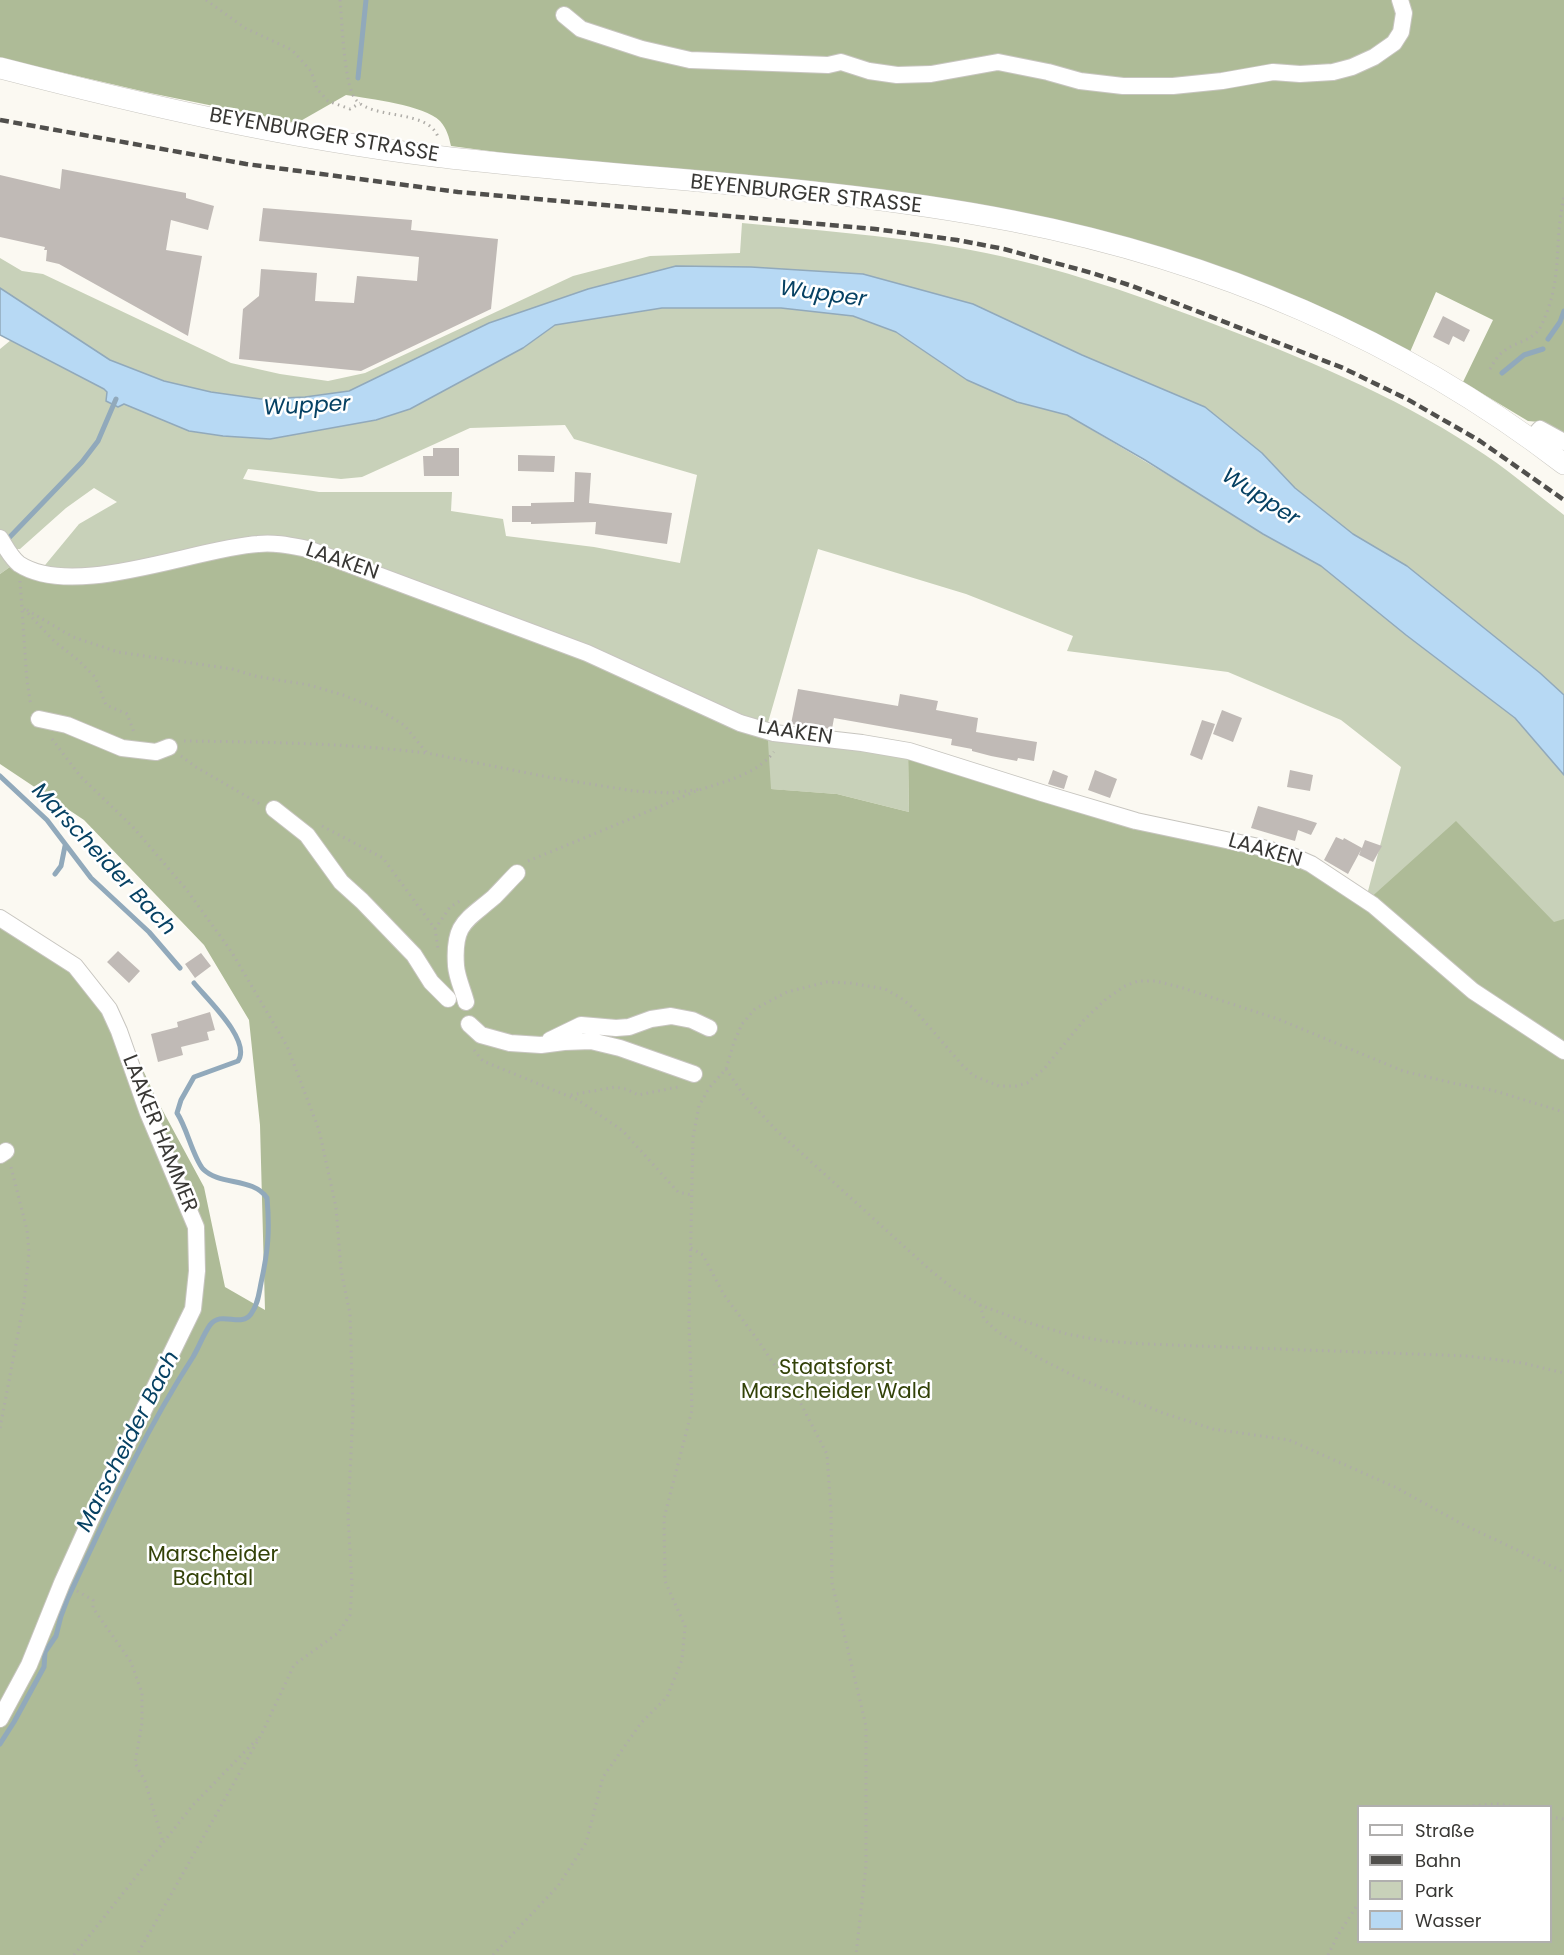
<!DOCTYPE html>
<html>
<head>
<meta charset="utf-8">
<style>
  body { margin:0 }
  #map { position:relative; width:1564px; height:1955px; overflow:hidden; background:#fbf9f2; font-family:Poppins,sans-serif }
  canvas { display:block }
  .legend { position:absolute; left:1357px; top:1805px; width:195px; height:138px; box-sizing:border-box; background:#fff; border:2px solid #b0afae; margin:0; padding:8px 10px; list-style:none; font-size:18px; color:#393835 }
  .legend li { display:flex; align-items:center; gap:12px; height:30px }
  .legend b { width:30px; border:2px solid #b0afae }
</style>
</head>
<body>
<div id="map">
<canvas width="1564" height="1955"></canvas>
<ul class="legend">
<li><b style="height:8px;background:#fff"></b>Straße</li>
<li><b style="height:8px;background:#504f4c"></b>Bahn</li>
<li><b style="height:16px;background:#c8d1b9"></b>Park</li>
<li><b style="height:16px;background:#b7d9f4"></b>Wasser</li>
</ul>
</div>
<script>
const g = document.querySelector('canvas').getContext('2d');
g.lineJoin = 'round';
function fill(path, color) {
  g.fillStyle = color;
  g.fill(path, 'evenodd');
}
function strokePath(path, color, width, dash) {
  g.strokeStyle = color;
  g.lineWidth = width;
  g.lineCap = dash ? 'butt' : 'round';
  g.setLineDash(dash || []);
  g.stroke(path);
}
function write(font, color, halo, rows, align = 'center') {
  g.font = font + ' Poppins,sans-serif';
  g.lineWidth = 5;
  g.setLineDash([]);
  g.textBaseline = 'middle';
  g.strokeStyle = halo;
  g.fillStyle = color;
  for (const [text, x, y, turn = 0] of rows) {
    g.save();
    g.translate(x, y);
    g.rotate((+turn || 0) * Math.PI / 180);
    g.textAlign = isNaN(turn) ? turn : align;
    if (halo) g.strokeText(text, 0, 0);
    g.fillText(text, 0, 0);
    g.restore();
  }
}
const green = new Path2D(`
  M742,223C813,230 884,235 954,247C1043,262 1127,291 1211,323C1301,357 1392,394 1473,447C1505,467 1534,492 1564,515V695L1540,673L1407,566L1353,534L1295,488L1262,453L1205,407L1082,355L973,304L863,274L751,267L676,266L588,289L489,323L349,391L305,397L261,399L211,392L164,381L110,360L0,288V258L22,271L43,274L231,363L280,374L328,381L365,373L573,276L650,256L740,253Z
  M662,308H781L853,316L896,332L967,380L1017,402L1067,415L1321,566L1406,635L1515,718L1564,775V1066L1362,906L1368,891L1401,767L1341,720L1228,672L1067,651L1073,636L966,594L818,549L767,726L908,751L909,812L837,794L770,789L99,575L41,570L79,524L117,502L94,488L66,508L20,549H14V564L0,574V349L11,340L104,389L121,404H124L189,431L223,436L270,439L410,409L523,348L555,325ZM565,425L574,439L697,475L680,563L594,547L506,536L503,519L451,511L452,492H319L243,479L248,469L341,479L362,477L470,428Z`);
const forest = new Path2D(`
  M0,0H1564V438L1539,422L1528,421L1463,382L1493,320L1436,292L1410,352L1104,232L451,146C449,137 447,129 440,121C424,105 370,99 346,95L297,123L150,93L0,58Z
  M290,545L767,726L771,789L837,794L909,812L908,751L1298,859L1367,901L1456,821L1554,922L1564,919V1955H0V923L63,962L127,1036L157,1100L204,1187L225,1287L265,1310L260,1125L249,1020L204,945L84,820L0,764V574L14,564L60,575ZM1358,1806H1550V1942H1358Z`);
const water = new Path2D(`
  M676,266L751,267L863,274L973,304L1082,355L1205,407L1262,453L1295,488L1353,534L1407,566L1540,673L1564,695V775L1515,718L1406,635L1321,566L1263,534L1145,460L1067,415L1017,402L967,380L896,332L853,316L781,308H662L555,325L523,348L410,409L376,420L270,439L223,436L189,431L124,404L118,407L106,401L107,392L104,389L0,335V288L110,360L164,381L211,392L261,399L305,397L349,391L489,323L588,289Z`);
const stream = new Path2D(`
  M358,78L366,0
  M1548,339L1560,322L1564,311
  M1502,373L1524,355L1543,349
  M5,542L82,462L98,441L116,399
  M0,776L47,820L91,878L149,932L180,968
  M55,874L61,866L65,846
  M0,1744L14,1722L44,1667L45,1652L56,1636L61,1616L67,1600C106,1517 143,1434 193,1357C199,1347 203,1335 210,1325C221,1310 241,1328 251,1314C258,1305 259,1293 261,1283C268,1251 270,1231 267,1198C253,1177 220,1186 203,1169C193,1157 187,1128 177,1113L181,1100L194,1077L238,1061C252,1041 207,999 194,983`);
const building = new Path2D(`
  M62,169L186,193V198L214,206L208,230L171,220L166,250L202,256L188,336L59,264L46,261L47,250H44L45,247L0,237V175L60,189Z
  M263,208L412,220L411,230L498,239L491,309L361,371L239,359L243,309L259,296L261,269L317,273L315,301L354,303L357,276L417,281L419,257L259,241Z
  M1443,316L1470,330L1464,342L1453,336L1449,345L1433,337Z
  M433,448H459V476H424L423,456H433Z
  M518,455L555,456L554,472L518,471Z
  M575,472L591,473L589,503L672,513L667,544L595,534L596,522L531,524V522H512V506H531V503L574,502Z
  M798,689L898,706L900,694L938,701L936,710L978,718L976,732L1037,742L1034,761L1018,758L1017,761L991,756L972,751V749L951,745L952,739L834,718L832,729L791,724Z
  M1222,710L1242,718L1233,742L1213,734Z
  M1202,720L1215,724L1202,760L1190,755Z
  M1053,770L1068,776L1064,789L1048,784Z
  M1095,770L1117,779L1110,798L1088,790Z
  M1290,770L1313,775L1310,791L1287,787Z
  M1258,806L1301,818L1317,823L1311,835L1298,830L1295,841L1288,839L1251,828Z
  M1336,837L1343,840L1344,838L1362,848L1365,840L1382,846L1373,862L1359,855L1361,850L1348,874L1324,860Z
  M118,951L140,971L129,983L107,962Z
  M201,953L211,966L195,978L185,964Z
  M210,1012L215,1030L207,1032L209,1040L181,1047L183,1055L158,1062L151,1034L178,1027L177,1022Z`);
const path = new Path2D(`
  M206,0L245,28L292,50L311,71L317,89L328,101L350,109L360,103
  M340,0C342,20 344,87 356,100C374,120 428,109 438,137
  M1490,369C1494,362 1498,355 1504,351C1515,342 1532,341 1540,328C1564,281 1553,246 1564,197
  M20,581L27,681L31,706
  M24,609L54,641L78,660L95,677L106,705L127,714L135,735
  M27,610L73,637L118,652L232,669L255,676L309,685L343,695L376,708L404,725L427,753L553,778L634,791L671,793L701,789
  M52,739L81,777L133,827L186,889L231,951L287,1046L319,1130L336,1207L341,1270L350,1314L353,1411L348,1516L352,1585L350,1615L338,1633L294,1665L262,1733L137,1955
  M184,741C265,742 346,743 426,753
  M181,756L196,767L260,804
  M322,826L383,858L435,929L438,949
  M528,861C582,839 635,817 689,794C718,782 753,778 774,752
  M435,929L450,907L463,899
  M474,1050L483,1061L578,1100L623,1131L678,1192L691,1195
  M726,1069L743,1094L775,1129L929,1269L956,1291L980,1305L1023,1321L1067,1334L1104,1341L1145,1344L1468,1356L1523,1363L1564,1373
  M571,1095L615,1087L626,1089L638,1095L678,1087
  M691,1248L703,1255L724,1295L757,1339L801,1404L827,1454L831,1511L832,1583L866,1726V1866L856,1955
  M980,1305L984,1319L998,1332L1039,1358L1076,1377L1163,1413L1213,1429L1289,1440L1395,1487L1462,1524L1564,1572
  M0,1428L24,1302L29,1252L27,1230L11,1167
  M77,1591L93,1600V1608L131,1662L142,1693V1723L135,1763L145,1781L163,1842
  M1467,1806L1498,1804L1510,1806
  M1550,1817L1564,1819
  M74,1955L193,1805L259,1737
  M493,1955L558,1886L586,1843L603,1777L641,1723L667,1697L682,1660L685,1626L665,1581L664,1518L692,1410L689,1321L693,1137L699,1106L709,1088L726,1069L734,1042L742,1024L755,1009L787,992L827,982L850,983L885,989L901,998L913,1008L963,1066L974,1076L999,1086H1016L1027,1083L1044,1069L1084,1020L1106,999L1125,986L1138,981H1156L1183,988L1278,1019L1403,1071L1457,1084L1492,1090L1564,1112
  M1328,1955L1338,1935L1358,1904`);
const minor = new Path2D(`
  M564,15L581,29L642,49L690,60L828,65L841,62L869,71L897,75L931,74L998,62L1048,72L1080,81L1123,86H1173L1222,81L1273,72L1300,74L1333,72L1352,67L1374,57L1394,43L1401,32L1404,13L1400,0
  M1531,439L1540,429L1564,442
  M0,538C5,546 11,558 19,564C74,600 195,548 258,544C275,542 292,546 308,549L587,653L740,723L774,733L862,743L909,751L1042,793L1136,821L1259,847L1295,857L1311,864L1373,905L1473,991L1564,1051
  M39,719L67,725L122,748L156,752L169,747
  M274,809L307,835L341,882L362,901L414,955L431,982L448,999
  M0,918L75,966L109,1009L119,1031L148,1113L196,1227L197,1271L193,1309L95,1510L62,1583L29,1665L0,1719
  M466,1002C463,990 457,978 456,966C453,923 466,921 494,897C502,889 509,881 517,873
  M469,1024L481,1035L510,1043L541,1045L564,1042L591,1041L620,1048L694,1074
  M550,1040L581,1025L616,1028L629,1027L651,1019L671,1016L692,1020L709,1028
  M0,1155L6,1151`);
const major = new Path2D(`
  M0,68C143,105 287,138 434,156C626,179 825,184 1013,221C1213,260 1402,339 1564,464`);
const rail = new Path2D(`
  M0,120L246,164L458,192L875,229L957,240L1004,249L1092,273L1132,286L1343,368L1407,399L1480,441L1564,500`);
const streetNames = [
  ["BEYENBURGER STRASSE",324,136,10],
  ["BEYENBURGER STRASSE",806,195,6],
  ["LAAKEN",342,562,19],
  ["LAAKEN",795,733,9],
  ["LAAKEN",1265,851,16],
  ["LAAKER HAMMER",159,1134,68]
];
const parkNames = [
  ["Staatsforst",836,1369],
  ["Marscheider Wald",836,1393],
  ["Marscheider",213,1556],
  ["Bachtal",213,1580]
];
const waterNames = [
  ["Wupper",823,295,8],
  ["Wupper",307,407,-3],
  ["Wupper",1260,498,33],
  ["Marscheider Bach",103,860,47],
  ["Marscheider Bach",129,1442,-63]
];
fill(green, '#c8d1b9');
fill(forest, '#aebb97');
fill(water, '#b7d9f4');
strokePath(water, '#91a9bb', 1.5);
strokePath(stream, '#91a9bb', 5);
fill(building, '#c0bab6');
strokePath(minor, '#c7c5bf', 18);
strokePath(major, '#c7c5bf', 22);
strokePath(path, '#afada8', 3, [1.5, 4.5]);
strokePath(minor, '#fff', 16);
strokePath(major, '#fff', 21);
strokePath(rail, '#504f4c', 4.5, [9, 4.5]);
write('21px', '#393835', '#fff', streetNames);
write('21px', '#334208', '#fff', parkNames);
write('italic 22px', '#064163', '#fff', waterNames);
</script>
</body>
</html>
